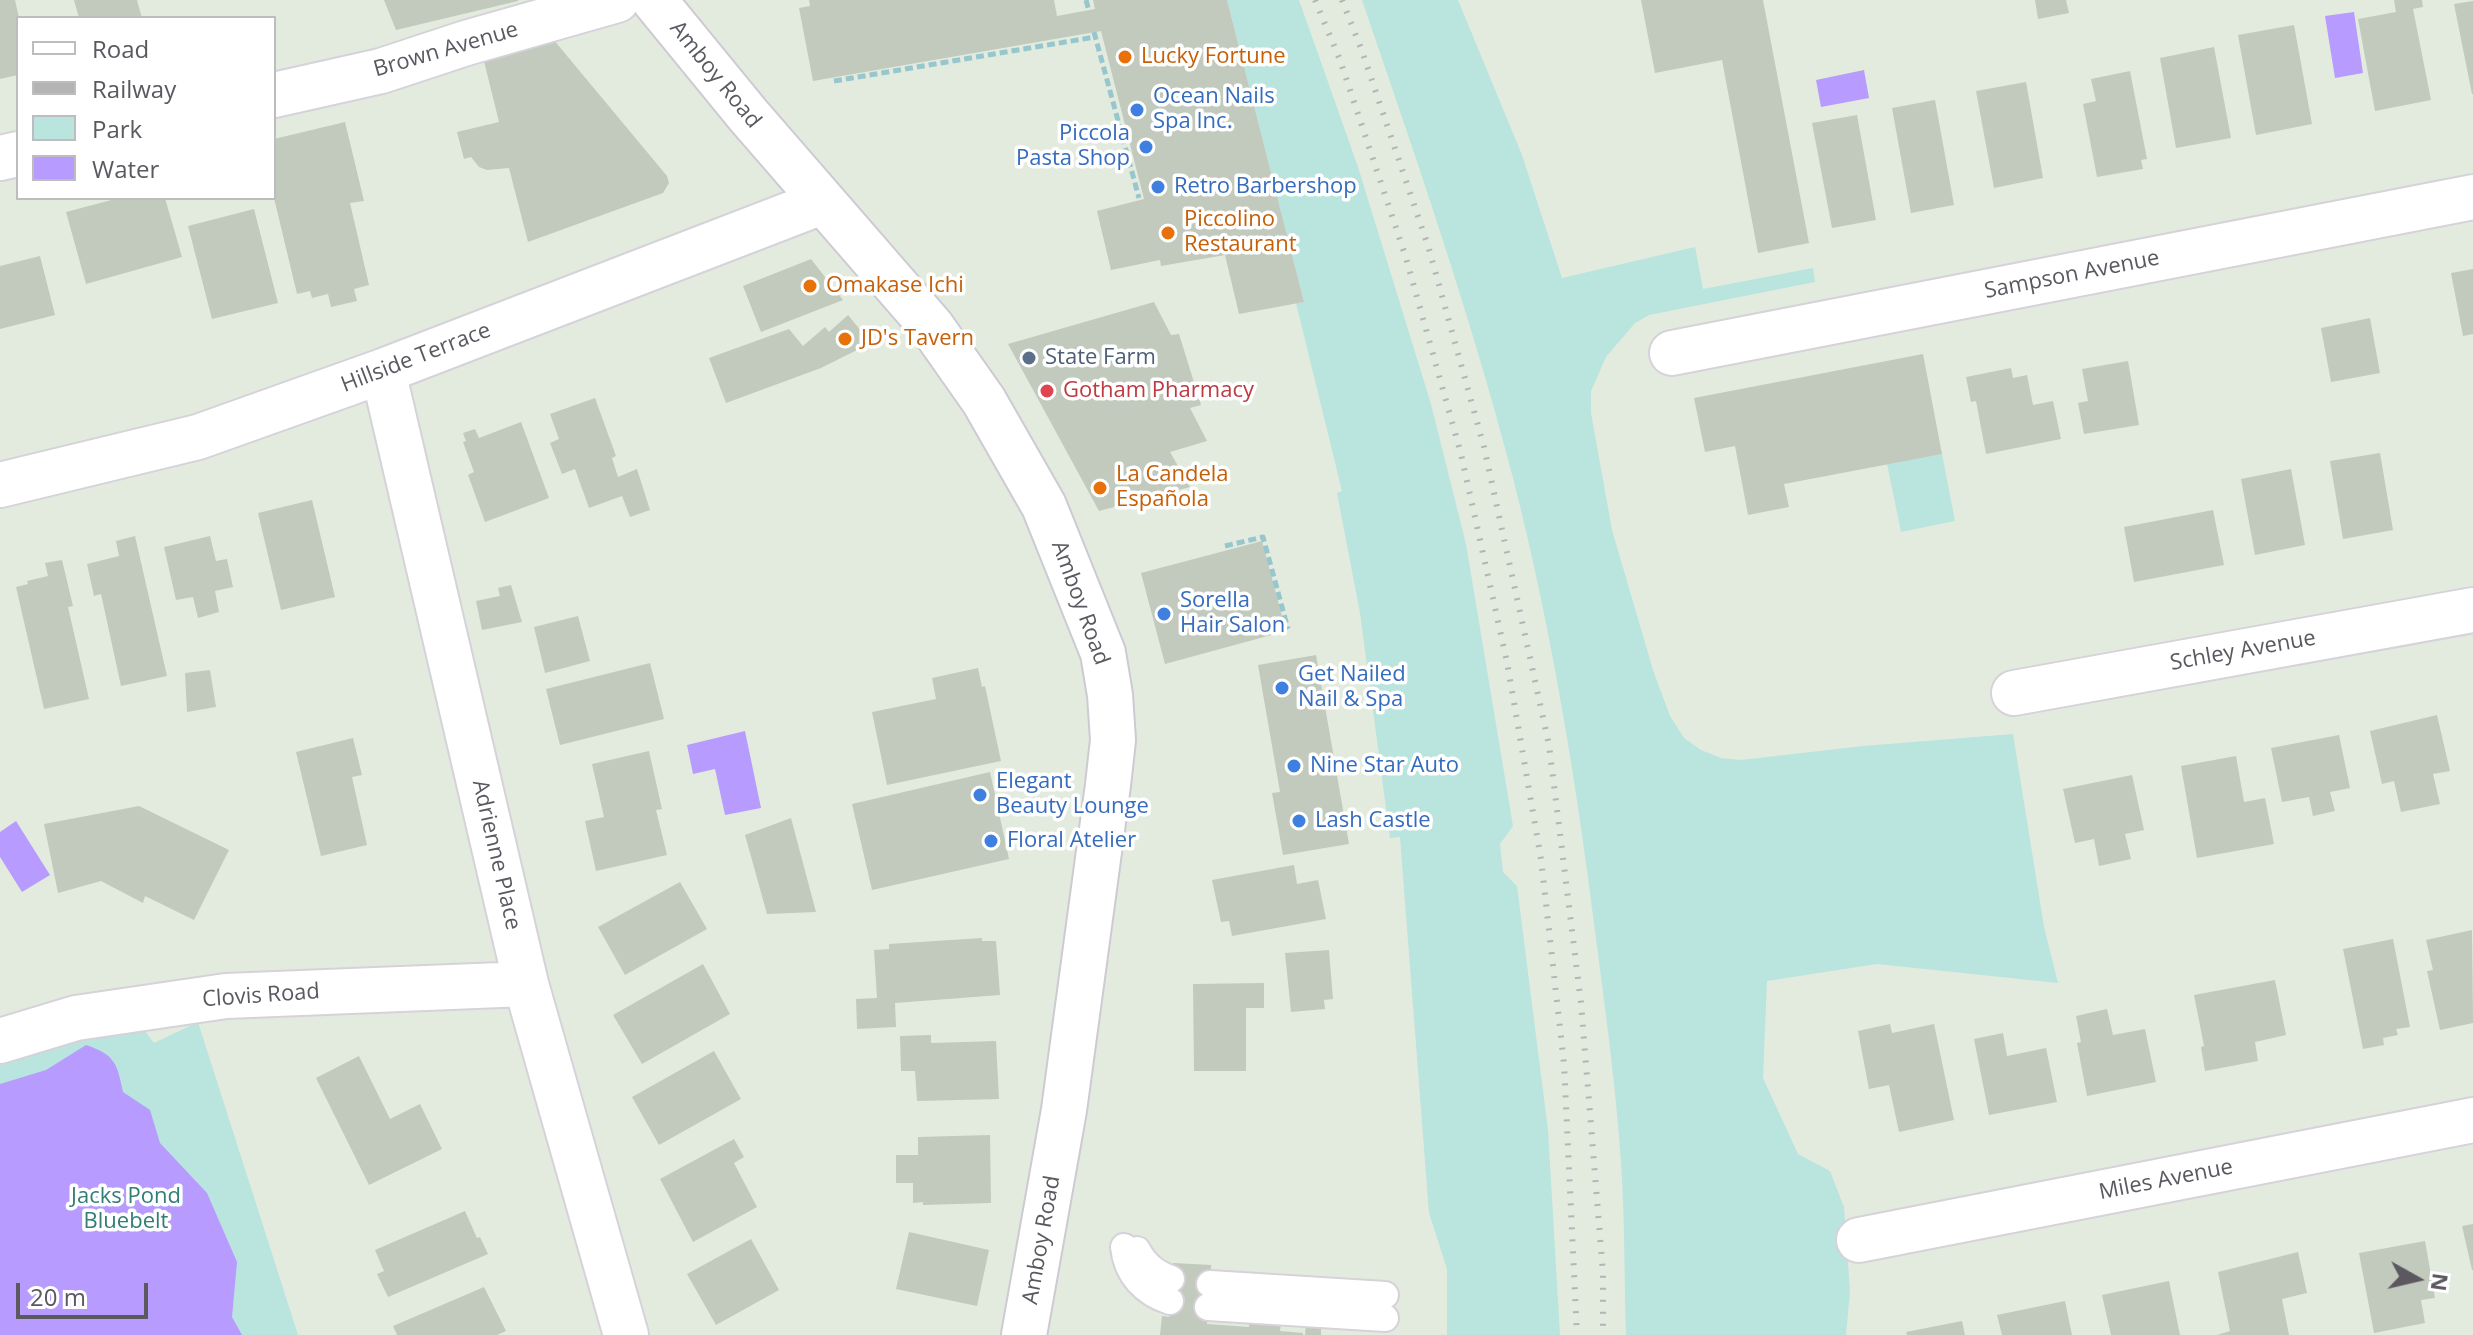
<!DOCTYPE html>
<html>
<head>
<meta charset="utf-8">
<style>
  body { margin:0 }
  #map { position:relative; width:2473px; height:1335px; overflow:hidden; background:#e3ebdf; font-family:"Open Sans",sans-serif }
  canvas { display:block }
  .legend { position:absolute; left:16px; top:16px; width:260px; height:184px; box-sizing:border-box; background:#fff; border:2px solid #bdbcbf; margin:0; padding:10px 14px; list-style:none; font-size:24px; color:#5b5860 }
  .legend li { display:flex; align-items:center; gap:16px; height:40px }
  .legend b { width:40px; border:2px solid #bdbcbf }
  .north { position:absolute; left:2377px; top:1239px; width:80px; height:80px; -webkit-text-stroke:6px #fff; paint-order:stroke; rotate:98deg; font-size:22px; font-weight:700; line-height:32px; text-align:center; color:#5b5860 }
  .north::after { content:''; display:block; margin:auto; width:28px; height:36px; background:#5b5860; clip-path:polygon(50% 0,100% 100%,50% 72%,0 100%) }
  .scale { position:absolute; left:16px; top:1283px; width:132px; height:36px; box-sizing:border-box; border:4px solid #5b5860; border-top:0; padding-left:10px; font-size:24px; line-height:28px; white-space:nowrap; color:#5b5860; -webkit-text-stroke:6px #fff; paint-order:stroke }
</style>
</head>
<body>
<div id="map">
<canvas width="2473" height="1335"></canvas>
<ul class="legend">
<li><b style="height:10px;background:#fff"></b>Road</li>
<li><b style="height:10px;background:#b5b4b5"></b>Railway</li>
<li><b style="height:22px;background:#bae4de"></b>Park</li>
<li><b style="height:22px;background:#b79bff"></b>Water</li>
</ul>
<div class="north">N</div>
<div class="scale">20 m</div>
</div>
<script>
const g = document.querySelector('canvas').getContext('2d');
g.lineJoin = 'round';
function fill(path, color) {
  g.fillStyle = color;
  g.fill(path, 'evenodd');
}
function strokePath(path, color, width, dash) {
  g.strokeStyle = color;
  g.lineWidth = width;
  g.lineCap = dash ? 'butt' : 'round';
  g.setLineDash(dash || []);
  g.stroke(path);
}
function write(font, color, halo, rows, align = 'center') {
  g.font = font + ' "Open Sans",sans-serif';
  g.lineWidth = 7;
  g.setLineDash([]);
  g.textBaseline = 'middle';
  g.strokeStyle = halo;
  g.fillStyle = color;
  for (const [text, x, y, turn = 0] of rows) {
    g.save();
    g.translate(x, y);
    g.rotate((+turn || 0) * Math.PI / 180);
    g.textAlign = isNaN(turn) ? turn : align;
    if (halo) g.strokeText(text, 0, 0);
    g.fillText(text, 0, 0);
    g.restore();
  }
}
const green = new Path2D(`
  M1227,0H1299L1358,167L1431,404L1466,544L1513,826L1500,844L1503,872L1517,886L1548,1130L1560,1335H1447V1269L1429,1213L1400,837L1390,838L1360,613L1337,493L1342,491L1296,303L1304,302Z
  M1362,0H1458L1522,155L1562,278L1695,247L1703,289L1813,268L1815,282L1649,315L1635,323L1606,357L1591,391V413L1612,530L1653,670L1670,716L1684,738L1701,750L1721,758L1741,760L1863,746L2013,734L2044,927L2058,983L1877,964L1767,981L1763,1078L1798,1154L1830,1171L1844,1207L1850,1291L1846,1335H1626C1624,1278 1625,1220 1621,1163C1616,1086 1605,1008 1595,931C1576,779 1551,627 1513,478C1471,316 1416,158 1362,0Z
  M1942,454L1955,521L1901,532L1887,464Z
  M198,1022L298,1335H0V1063L92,1035L139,1023L154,1043Z`);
const water = new Path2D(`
  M2354,12L2363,73L2335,78L2325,16Z
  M1864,70L1869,98L1821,107L1816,80Z
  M745,731L761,808L725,815L715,769L693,774L687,745Z
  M16,821L50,875L22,892L0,857V832Z
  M86,1045C115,1055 117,1063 123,1092L150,1110L160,1143L207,1193L237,1262L232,1317L242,1335H0V1084L46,1070Z`);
const building = new Path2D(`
  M0,0H15L19,18L18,75L0,79Z
  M74,0H137L142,18H79Z
  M384,0H518V1L396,30Z
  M809,0H1054L1057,16L1095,9L1093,0H1227L1304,302L1239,314L1225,255L1161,266L1160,260L1111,270L1097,211L1144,199L1101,31L813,81L799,8L810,6Z
  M1641,0H1763L1809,243L1758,253L1722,60L1655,73Z
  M2035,0H2066L2069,13L2038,19Z
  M2394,0H2422L2423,7L2413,9L2431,100L2375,111L2358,19L2396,12Z
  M2473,1V94H2472L2454,4Z
  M2294,25L2312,124L2256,135L2238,35Z
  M553,39L667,176L669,183L663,193L528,242L509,168L487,170L479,167L471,157L464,159L457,132L499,122L482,53Z
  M2214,47L2231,138L2176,148L2160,58Z
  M2130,71L2147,159L2141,160L2143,169L2097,177L2083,104L2096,101L2091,79Z
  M2026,82L2043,178L1994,188L1976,91Z
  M1935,100L1954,205L1911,213L1892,108Z
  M1857,115L1876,220L1832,228L1812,123Z
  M345,122L364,201L350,203L369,285L354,289L357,301L331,307L328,294L312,298L310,291L297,294L274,198V139Z
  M119,198H165L182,257L86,284L66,212Z
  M254,209L278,303L212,319L188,226Z
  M40,256L55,315L0,329V266Z
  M811,259L843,300L761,332L743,286Z
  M2473,269V334L2463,336L2451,273Z
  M1154,302L1171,335L1179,334L1201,405L1190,408L1207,441L1170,452L1190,487L1099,511L1008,344Z
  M848,315L871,343L821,368L726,403L709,358L789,329L803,346L825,327L829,332Z
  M2370,318L2380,373L2331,382L2321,328Z
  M1923,354L1942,454L1784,484L1789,507L1748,515L1735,446L1705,452L1694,398Z
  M2128,361L2139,425L2084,434L2078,403L2088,401L2082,369Z
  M2011,368L2013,378L2027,375L2033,405L2053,401L2061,439L1986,454L1976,401L1971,402L1966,377Z
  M595,398L616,456L612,458L618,477L637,469L650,510L630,517L622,496L589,508L575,469L562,474L550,443L559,439L550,414Z
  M521,422L549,498L485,522L468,475L474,472L463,442L466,441L463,433L475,429L479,438Z
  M2380,453L2393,530L2343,539L2330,461Z
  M2291,469L2305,545L2255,555L2241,479Z
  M312,500L335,597L281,610L258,513Z
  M2213,510L2224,565L2134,582L2124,527Z
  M135,536L167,676L121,686L101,594L94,596L87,564L119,556L116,541Z
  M210,536L216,561L227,559L233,587L215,591L219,612L198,618L193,597L176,600L164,547Z
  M1262,541L1286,631L1165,664L1141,573Z
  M62,560L73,606L68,607L89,699L44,709L16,587L28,584L27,581L48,576L45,563Z
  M511,585L522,622L482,630L476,601L500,596L498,588Z
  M578,616L590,661L545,673L534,627Z
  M1316,655L1349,844L1283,855L1272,793L1280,792L1258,665Z
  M650,663L664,719L560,745L546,689Z
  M978,668L982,687L985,686L1001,761L887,785L872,712L936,699L932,678Z
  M210,670L216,707L187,712L185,673Z
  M2437,715L2450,771L2433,774L2440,804L2401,812L2394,781L2382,784L2370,731Z
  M2339,735L2350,788L2330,792L2335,811L2313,816L2309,797L2282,802L2271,748Z
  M353,738L362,775L352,777L367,845L321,856L296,752Z
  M649,751L662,809L656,810L667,855L596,871L585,821L604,817L592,764Z
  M2236,756L2244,802L2265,798L2274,844L2197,858L2181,766Z
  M990,772L1009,859L872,890L852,804Z
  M2132,775L2144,830L2125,834L2131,859L2099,866L2094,839L2075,843L2063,789Z
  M139,806L229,850L194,920L145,896L143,903L101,881L58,893L44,824Z
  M791,818L816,912L767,914L745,835Z
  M1294,865L1297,884L1318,880L1326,919L1232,936L1229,921L1221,922L1212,880Z
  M680,882L707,929L625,975L598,927Z
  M2472,930L2473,1023L2440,1030L2427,971L2433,970L2426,940Z
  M982,938V941H996L1000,995L895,1003L896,1027L857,1029L856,999L877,998L874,950L889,949V944Z
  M2393,939L2410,1027L2396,1029L2398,1035L2383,1038L2384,1045L2363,1049L2343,949Z
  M1329,950L1333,999L1324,1000L1325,1009L1291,1012L1285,953Z
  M703,964L730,1014L642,1064L613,1015Z
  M2275,980L2286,1035L2255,1042L2258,1061L2205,1071L2201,1047L2204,1046L2194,995Z
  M1264,983V1008H1246V1071H1194L1193,984Z
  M2107,1009L2113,1035L2145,1029L2156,1082L2087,1096L2077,1043L2081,1042L2076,1016Z
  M1890,1024L1892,1033L1934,1024L1954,1120L1899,1132L1889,1085L1869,1089L1858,1031Z
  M2003,1033L2007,1056L2046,1048L2057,1102L1989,1115L1974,1039Z
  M931,1035V1043L996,1041L999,1099L917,1101L915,1071H901L900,1036Z
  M714,1051L741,1099L659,1145L632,1097Z
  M359,1056L390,1119L420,1104L442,1149L369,1185L316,1078Z
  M990,1135L991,1203L923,1205V1202L913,1203V1183H896V1155H918V1137Z
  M734,1139L744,1157L734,1163L757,1207L693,1242L660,1179Z
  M465,1211L477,1238L480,1237L488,1254L388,1297L377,1274L384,1271L375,1250Z
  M2473,1224V1270H2472L2462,1226Z
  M909,1232L989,1250L977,1306L896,1289Z
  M751,1239L779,1290L716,1325L687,1274Z
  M2425,1241L2435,1298L2421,1300L2425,1323L2374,1333L2359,1253Z
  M2298,1252L2307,1293L2282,1299L2289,1335H2217L2230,1331L2218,1272Z
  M1173,1263L1211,1265L1207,1324L1249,1327V1321L1281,1323L1280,1331L1303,1333V1335H1160L1162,1316L1169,1317Z
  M2169,1281L2180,1335H2111L2102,1295Z
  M484,1287L506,1331L497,1335H397L393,1326Z
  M2065,1301L2072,1335H2002L1997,1315Z
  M1962,1321L1965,1335H1907L1906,1332Z
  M1306,1324L1321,1325V1335H1305Z`);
const path = new Path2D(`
  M1086,0L1089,11
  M1094,32L1139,198
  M834,81L1095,37
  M1225,546L1263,537L1288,629`);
const service = new Path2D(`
  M1124,1247C1127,1274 1144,1293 1170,1301
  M1137,1250C1145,1265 1155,1273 1171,1279
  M1210,1284L1385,1295
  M1208,1307L1385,1318`);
const minor = new Path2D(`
  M274,95L381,71L466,43L617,0
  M0,158L18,154
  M1672,353L2473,197
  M383,371L526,984L626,1335
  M0,485L198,437L383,371L822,202
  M2014,693L2473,610
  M0,1041L76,1018L226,996L526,984
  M1859,1240L2473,1120`);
const secondary = new Path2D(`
  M654,0L748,115L932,327L984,401L1044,506L1103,653L1110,695L1113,740L1108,785L1064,1110L1024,1335`);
const rail = new Path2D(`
  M1315,0L1340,60L1406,258L1461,454L1507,662L1541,859L1564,1064L1577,1335
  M1342,0L1362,51L1429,249L1484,447L1549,745L1581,1003L1603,1273V1335`);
const markers = [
  [1125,57,8,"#e8710a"],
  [1137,110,8,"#3f7fe0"],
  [1146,147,8,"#3f7fe0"],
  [1158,187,8,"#3f7fe0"],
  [1168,233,8,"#e8710a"],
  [810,286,8,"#e8710a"],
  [845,339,8,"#e8710a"],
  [1029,358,8,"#5c6f8a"],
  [1047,391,8,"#e0444e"],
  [1100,488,8,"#e8710a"],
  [1164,614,8,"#3f7fe0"],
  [1282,688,8,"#3f7fe0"],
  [1294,766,8,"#3f7fe0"],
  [980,795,8,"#3f7fe0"],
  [1299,821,8,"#3f7fe0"],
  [991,841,8,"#3f7fe0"]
];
const streetNames = [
  ["Brown Avenue",446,50,-16],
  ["Amboy Road",715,75,51],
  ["Sampson Avenue",2072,275,-11],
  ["Hillside Terrace",416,358,-21],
  ["Amboy Road",1080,603,70],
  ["Schley Avenue",2243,651,-10],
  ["Adrienne Place",496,855,77],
  ["Clovis Road",261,996,-4],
  ["Miles Avenue",2166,1180,-11],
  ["Amboy Road",1042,1240,-80]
];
const foodNames = [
  ["Lucky Fortune",1141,57],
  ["Piccolino",1184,220],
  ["Restaurant",1184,245],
  ["Omakase Ichi",826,286],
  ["JD's Tavern",861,339],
  ["La Candela",1116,475],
  ["Española",1116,500]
];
const shopNames = [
  ["Ocean Nails",1153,97],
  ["Spa Inc.",1153,122],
  ["Piccola",1130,134,"right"],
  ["Pasta Shop",1130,159,"right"],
  ["Retro Barbershop",1174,187],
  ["Sorella",1180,601],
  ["Hair Salon",1180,626],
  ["Get Nailed",1298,675],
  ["Nail & Spa",1298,700],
  ["Nine Star Auto",1310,766],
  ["Elegant",996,782],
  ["Beauty Lounge",996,807],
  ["Lash Castle",1315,821],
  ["Floral Atelier",1007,841]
];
const serviceNames = [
  ["State Farm",1045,358]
];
const healthNames = [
  ["Gotham Pharmacy",1063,391]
];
const parkNames = [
  ["Jacks Pond",126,1197],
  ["Bluebelt",126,1222]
];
fill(green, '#bae4de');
fill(water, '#b79bff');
fill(building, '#c2c9bd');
strokePath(service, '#d6d2d9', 30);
strokePath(minor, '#d6d2d9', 48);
strokePath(secondary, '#cecad3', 48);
strokePath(path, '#98c6cd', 5, [8, 4]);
strokePath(service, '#fff', 26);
strokePath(minor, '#fff', 44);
strokePath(secondary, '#fff', 44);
strokePath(rail, '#b5b4b5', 6, [2, 10]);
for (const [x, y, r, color] of markers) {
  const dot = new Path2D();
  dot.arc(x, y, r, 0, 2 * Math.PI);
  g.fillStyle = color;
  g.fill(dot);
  strokePath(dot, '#fff', 3);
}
write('22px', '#5b5860', '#fff', streetNames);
write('22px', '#c56008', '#fff', foodNames, 'left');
write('22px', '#366cbe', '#fff', shopNames, 'left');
write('22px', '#4e5e75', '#fff', serviceNames, 'left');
write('22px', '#be3a42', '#fff', healthNames, 'left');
write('22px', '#317e77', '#fff', parkNames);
</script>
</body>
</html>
